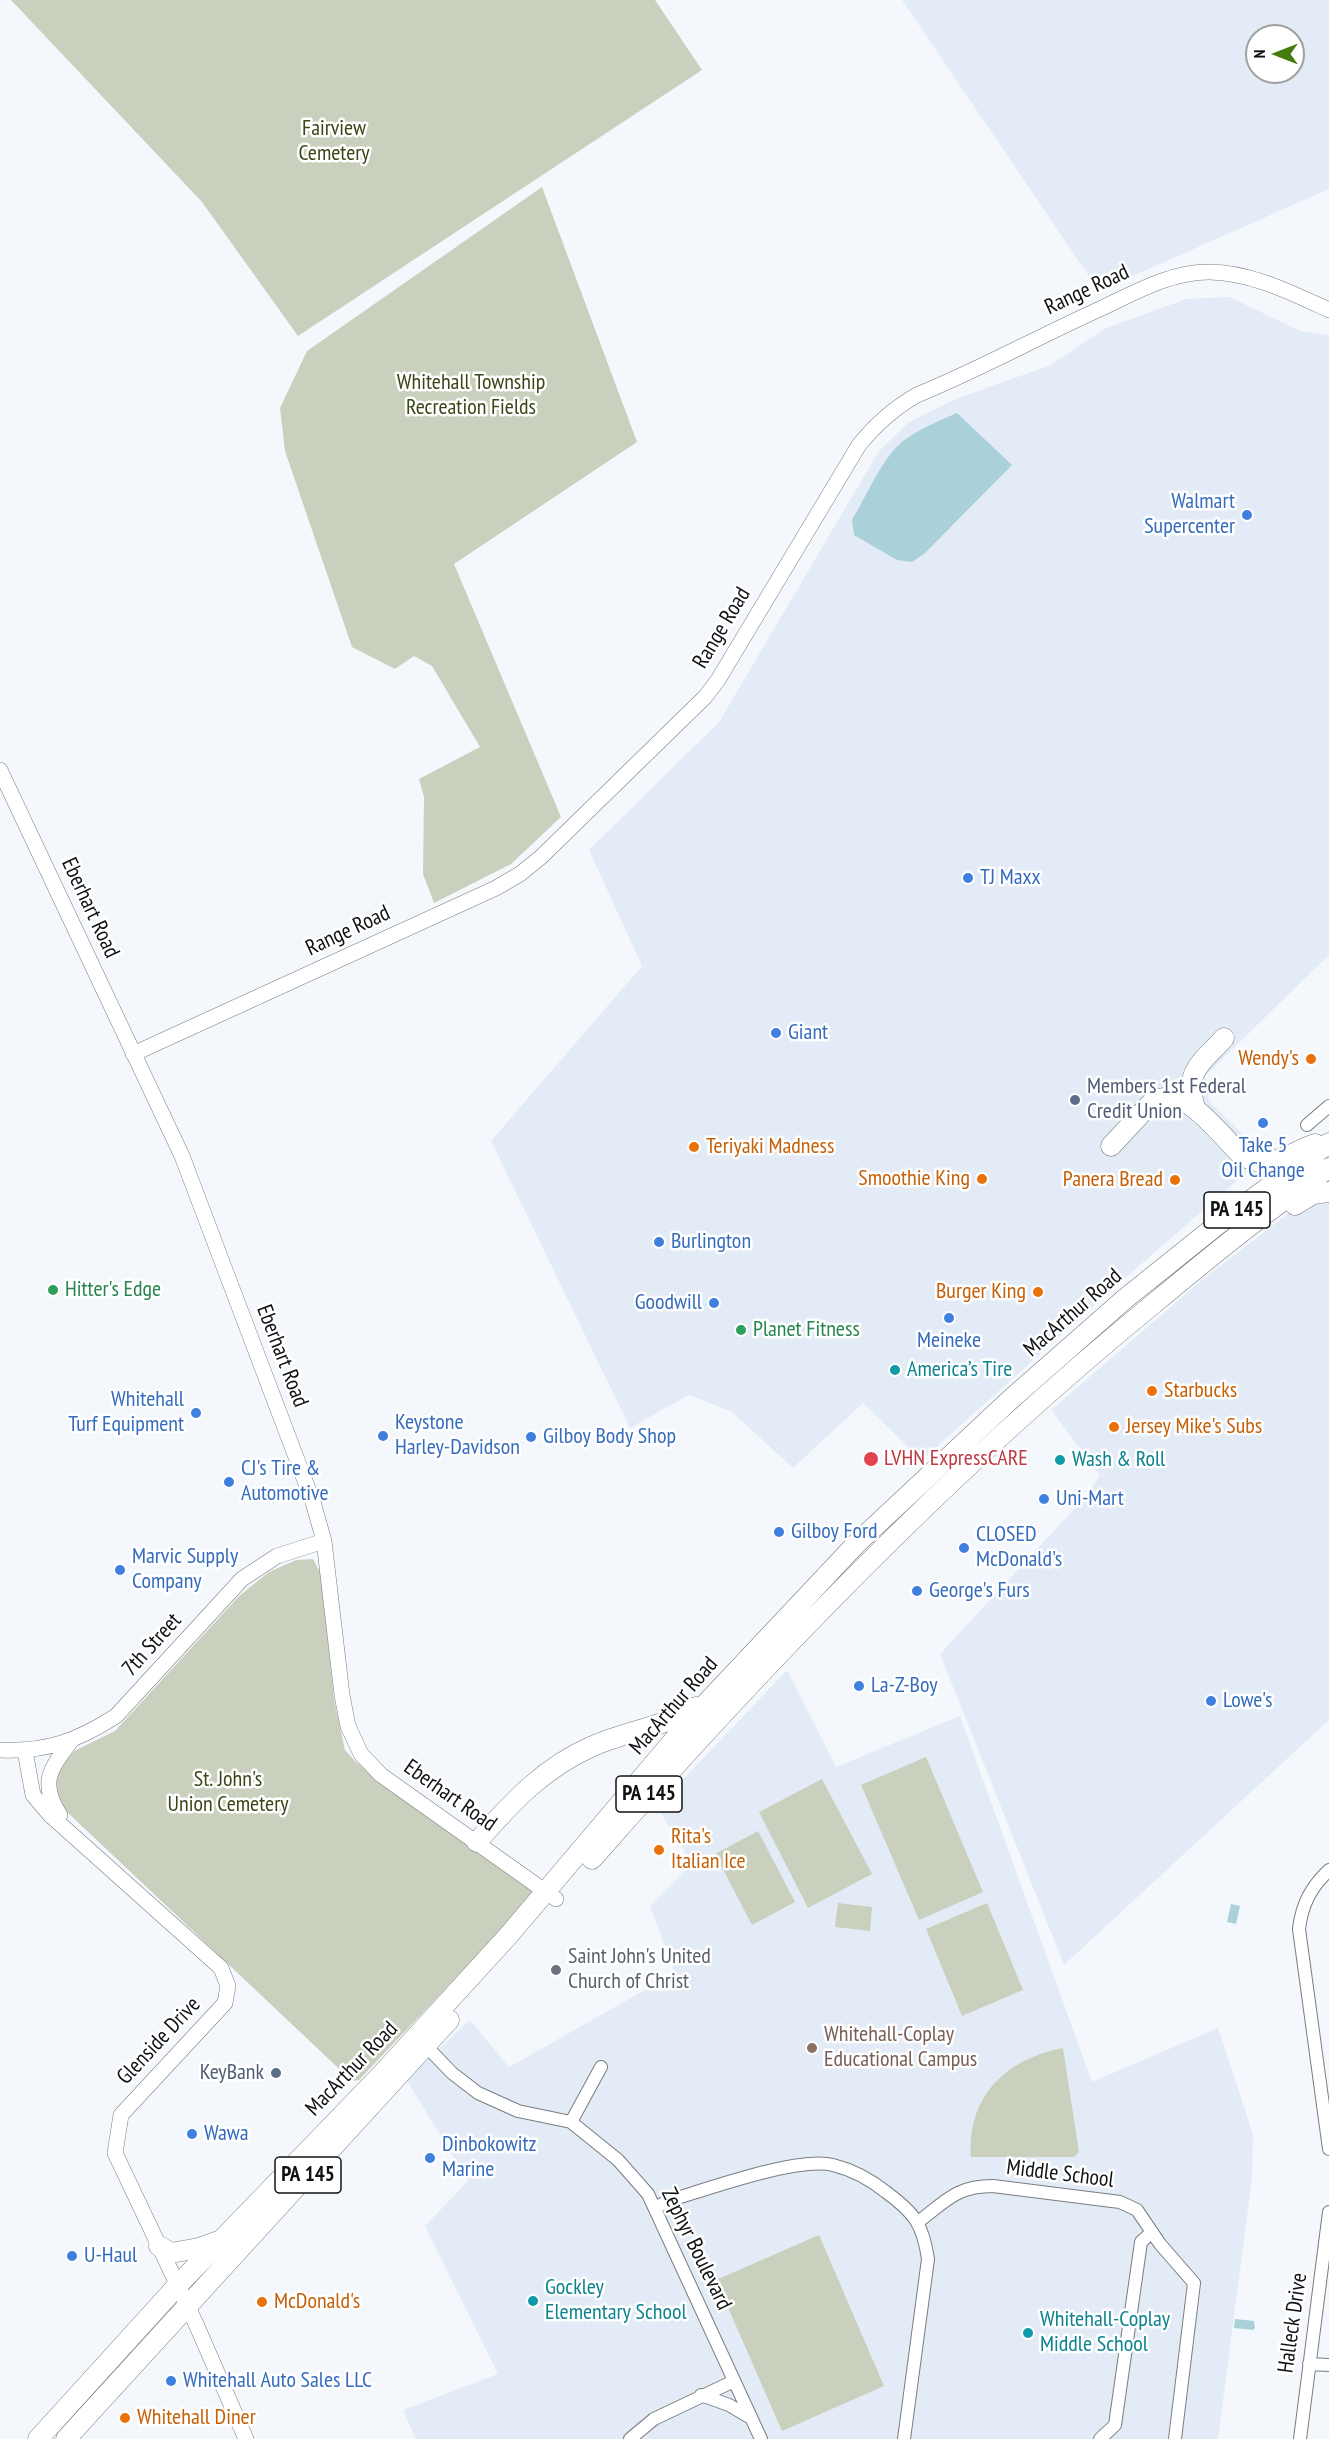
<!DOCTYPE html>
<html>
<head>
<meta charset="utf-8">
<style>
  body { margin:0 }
  #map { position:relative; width:1329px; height:2439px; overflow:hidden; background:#f4f8fd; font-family:"PT Sans Narrow",sans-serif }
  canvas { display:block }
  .north { position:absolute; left:1245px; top:24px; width:60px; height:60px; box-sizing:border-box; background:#fff; border:2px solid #9fa0a1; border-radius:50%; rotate:270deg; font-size:16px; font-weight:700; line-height:24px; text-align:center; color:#101113 }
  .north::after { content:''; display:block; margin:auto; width:21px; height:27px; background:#467b0e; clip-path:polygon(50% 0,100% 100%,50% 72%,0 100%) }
</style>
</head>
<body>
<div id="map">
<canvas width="1329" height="2439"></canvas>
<div class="north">N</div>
</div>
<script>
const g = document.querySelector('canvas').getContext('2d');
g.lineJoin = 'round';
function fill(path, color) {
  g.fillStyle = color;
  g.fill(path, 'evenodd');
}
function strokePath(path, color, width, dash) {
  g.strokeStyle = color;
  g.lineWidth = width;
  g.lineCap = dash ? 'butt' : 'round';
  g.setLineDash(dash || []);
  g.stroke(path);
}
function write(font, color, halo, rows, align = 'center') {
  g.font = font + ' "PT Sans Narrow",sans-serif';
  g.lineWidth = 5;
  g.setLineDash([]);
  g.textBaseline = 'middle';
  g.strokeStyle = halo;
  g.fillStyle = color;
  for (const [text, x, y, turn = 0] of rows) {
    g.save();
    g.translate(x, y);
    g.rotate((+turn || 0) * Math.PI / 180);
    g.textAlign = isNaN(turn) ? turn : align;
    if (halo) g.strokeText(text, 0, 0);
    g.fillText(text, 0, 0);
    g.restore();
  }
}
const built = new Path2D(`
  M902,0H1329V189L1099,291ZM1257,36H1293V72H1257Z
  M1230,297L1300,331L1329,335V955L1205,1076L1209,1101L1259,1150L1269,1153L1116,1286L923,1459L908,1447L863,1403L793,1468L732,1412L689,1395L630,1428L491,1141L642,966L589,850L719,722L879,451L909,422L958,398L1051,365L1104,329L1186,299Z
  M1329,1182V1720L1064,1965L940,1654L1087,1495L1100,1475L1051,1410L1202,1280Z
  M787,1670L836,1767L960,1716L1092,2082L1218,2028L1253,2134L1252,2178L1218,2439H416L403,2410L498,2374L425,2226L468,2181L406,2079L470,2020L509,2067L675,1973L650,1906L692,1864L657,1807Z`);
const green = new Path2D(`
  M11,0H655L702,70L298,336L202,202Z
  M542,187L637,442L454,564L561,817L511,864L434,903L423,874L424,797L419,779L480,747L432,666L414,656L395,669L352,647L285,451L280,408L307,351Z
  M313,1559L321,1574L334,1699L345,1750L356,1762L536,1893L359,2080L352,2081L67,1812L52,1793L61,1767L74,1751L115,1731L239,1596L269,1572L296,1560Z
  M926,1757L983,1892L919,1920L861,1785Z
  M822,1779L872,1874L808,1908L759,1812Z
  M758,1831L795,1902L752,1925L715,1854Z
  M838,1903L872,1907L870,1931L835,1927Z
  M987,1903L1023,1990L962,2016L926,1929Z
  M1063,2048L1079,2152L1074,2157H971C967,2096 1006,2059 1063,2048Z
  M819,2235L884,2386L782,2431L716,2280Z`);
const water = new Path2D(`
  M957,413L1012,465L925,553L912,562L897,560L854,535L852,520C866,497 882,458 903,441C919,429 939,421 957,413Z
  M1231,1904L1240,1906L1236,1924L1227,1922Z
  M1235,2319L1254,2321L1255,2328L1253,2330L1234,2328Z`);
const minor = new Path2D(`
  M1307,1125L1329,1106
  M1329,1870C1311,1887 1302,1904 1299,1929L1329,2149
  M426,2046L452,2073L478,2093L518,2111L571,2122L618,2160L648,2194L761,2439
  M571,2122L601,2067
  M656,2207L668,2201C704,2190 799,2156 833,2165C853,2170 871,2180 886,2192C915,2213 923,2225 928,2259L904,2439
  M918,2222C946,2201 956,2186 993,2186L1120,2202L1137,2210L1160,2244L1194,2283L1175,2439
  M1309,2364L1329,2365
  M701,2395L729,2405L751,2418
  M630,2439L654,2419L734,2381
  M1100,2439L1115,2425L1141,2242L1152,2232
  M1300,2439L1329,2212`);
const tertiary = new Path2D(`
  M0,770L182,1156L313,1502L324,1541L342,1695L348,1726L361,1754L381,1775L556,1899
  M133,1054L496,888L520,874L541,857L705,697L718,680L859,445C876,424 894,408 917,395C980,369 1040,336 1102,308C1136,292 1170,272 1209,272C1250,272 1292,293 1329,310
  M0,1750C47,1752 77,1741 116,1716L242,1579L277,1556L324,1541
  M25,1751L33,1795L50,1815L221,1968L228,1986L225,2003L121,2115L115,2153L196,2324L246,2439
  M60,1815C39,1783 50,1769 71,1741`);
const trunk = new Path2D(`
  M1195,1108C1184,1070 1201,1064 1224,1038
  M1111,1146L1150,1104C1156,1100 1165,1097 1172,1097C1193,1099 1226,1140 1241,1155C1269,1172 1289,1153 1315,1144
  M1295,1205L1313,1194L1329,1192
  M477,1842C511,1803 544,1767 593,1746C627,1731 664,1727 696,1707
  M592,1859C766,1661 948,1472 1152,1305C1210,1257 1267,1210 1329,1168
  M159,2246L171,2253L199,2248L219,2241
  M38,2439L177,2286L380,2076L508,1936L696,1714L858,1542L1011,1399L1126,1298L1217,1225L1329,1143
  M66,2439L449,2020`);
const markers = [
  [1247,515,6,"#3f7fe0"],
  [968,878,6,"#3f7fe0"],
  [776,1033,6,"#3f7fe0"],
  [1311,1059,6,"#e8710a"],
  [1075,1100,6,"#5c6f8a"],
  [1263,1123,6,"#3f7fe0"],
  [694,1147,6,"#e8710a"],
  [982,1179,6,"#e8710a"],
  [1175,1180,6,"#e8710a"],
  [659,1242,6,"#3f7fe0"],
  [53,1290,6,"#2e9e5b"],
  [1038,1292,6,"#e8710a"],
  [714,1303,6,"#3f7fe0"],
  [949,1318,6,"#3f7fe0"],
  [741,1330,6,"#2e9e5b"],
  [895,1370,6,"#0f9aa8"],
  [1152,1391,6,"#e8710a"],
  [196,1413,6,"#3f7fe0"],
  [1114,1427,6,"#e8710a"],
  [383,1436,6,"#3f7fe0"],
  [531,1437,6,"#3f7fe0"],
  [871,1459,8,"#e0444e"],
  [1060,1460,6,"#0f9aa8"],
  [229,1482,6,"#3f7fe0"],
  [1044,1499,6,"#3f7fe0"],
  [779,1532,6,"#3f7fe0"],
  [964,1548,6,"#3f7fe0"],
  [120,1570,6,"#3f7fe0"],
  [917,1591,6,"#3f7fe0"],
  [859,1686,6,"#3f7fe0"],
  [1211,1701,6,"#3f7fe0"],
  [659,1850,6,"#e8710a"],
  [556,1970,6,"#6b7280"],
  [812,2048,6,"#8d6e63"],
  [276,2073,6,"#5c6f8a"],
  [192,2134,6,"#3f7fe0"],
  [430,2158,6,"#3f7fe0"],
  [72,2256,6,"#3f7fe0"],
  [533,2301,6,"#0f9aa8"],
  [262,2302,6,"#e8710a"],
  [1028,2333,6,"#0f9aa8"],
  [171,2381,6,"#3f7fe0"],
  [125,2418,6,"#e8710a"]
];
const shields = [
  [1237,1210,66],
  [649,1794,66],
  [308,2175,66]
];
const shieldNames = [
  ["PA 145",1237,1210],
  ["PA 145",649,1794],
  ["PA 145",308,2175]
];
const parkNames = [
  ["Fairview",334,129],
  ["Cemetery",334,154],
  ["Whitehall Township",471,383],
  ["Recreation Fields",471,408],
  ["St. John's",228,1780],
  ["Union Cemetery",228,1805]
];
const streetNames = [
  ["Range Road",1087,290,-25],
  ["Range Road",722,628,-59],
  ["Eberhart Road",90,908,65],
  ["Range Road",348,931,-25],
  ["MacArthur Road",1073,1313,-41],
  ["Eberhart Road",282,1356,69],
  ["7th Street",152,1645,-48],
  ["MacArthur Road",674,1706,-49],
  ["Eberhart Road",450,1796,35],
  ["Glenside Drive",159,2041,-47],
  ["MacArthur Road",352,2069,-46],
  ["Middle School",1060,2174,7],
  ["Zephyr Boulevard",696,2249,64],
  ["Halleck Drive",1293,2323,-82]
];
const shopNames = [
  ["Walmart",1235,502,"right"],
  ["Supercenter",1235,527,"right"],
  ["TJ Maxx",980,878],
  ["Giant",788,1033],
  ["Take 5",1263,1146,"center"],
  ["Oil Change",1263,1171,"center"],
  ["Burlington",671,1242],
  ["Goodwill",702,1303,"right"],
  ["Meineke",949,1341,"center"],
  ["Whitehall",184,1400,"right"],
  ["Turf Equipment",184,1425,"right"],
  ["Keystone",395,1423],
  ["Harley-Davidson",395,1448],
  ["Gilboy Body Shop",543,1437],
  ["CJ's Tire &",241,1469],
  ["Automotive",241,1494],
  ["Uni-Mart",1056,1499],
  ["Gilboy Ford",791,1532],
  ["CLOSED",976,1535],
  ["McDonald's",976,1560],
  ["Marvic Supply",132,1557],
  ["Company",132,1582],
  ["George's Furs",929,1591],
  ["La-Z-Boy",871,1686],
  ["Lowe's",1223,1701],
  ["Wawa",204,2134],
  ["Dinbokowitz",442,2145],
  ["Marine",442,2170],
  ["U-Haul",84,2256],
  ["Whitehall Auto Sales LLC",183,2381]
];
const foodNames = [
  ["Wendy's",1299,1059,"right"],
  ["Teriyaki Madness",706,1147],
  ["Smoothie King",970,1179,"right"],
  ["Panera Bread",1163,1180,"right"],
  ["Burger King",1026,1292,"right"],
  ["Starbucks",1164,1391],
  ["Jersey Mike's Subs",1126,1427],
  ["Rita's",671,1837],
  ["Italian Ice",671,1862],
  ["McDonald's",274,2302],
  ["Whitehall Diner",137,2418]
];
const serviceNames = [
  ["Members 1st Federal",1087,1087],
  ["Credit Union",1087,1112],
  ["KeyBank",264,2073,"right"]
];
const leisureNames = [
  ["Hitter's Edge",65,1290],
  ["Planet Fitness",753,1330]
];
const cultureNames = [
  ["America’s Tire",907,1370],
  ["Wash & Roll",1072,1460],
  ["Gockley",545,2288],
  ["Elementary School",545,2313],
  ["Whitehall-Coplay",1040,2320],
  ["Middle School",1040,2345]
];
const healthNames = [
  ["LVHN ExpressCARE",884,1459]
];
const worshipNames = [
  ["Saint John's United",568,1957],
  ["Church of Christ",568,1982]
];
const educationNames = [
  ["Whitehall-Coplay",824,2035],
  ["Educational Campus",824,2060]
];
fill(built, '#e3ecf6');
fill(green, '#cad0be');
fill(water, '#aad0d9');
strokePath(minor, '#797d81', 14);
strokePath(tertiary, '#797d81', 16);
strokePath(trunk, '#797d81', 21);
strokePath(minor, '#fff', 12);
strokePath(tertiary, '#fff', 15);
strokePath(trunk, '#fff', 20);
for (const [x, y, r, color] of markers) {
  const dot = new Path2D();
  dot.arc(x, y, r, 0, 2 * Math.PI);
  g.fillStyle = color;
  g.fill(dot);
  strokePath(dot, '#fff', 2);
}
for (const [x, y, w] of shields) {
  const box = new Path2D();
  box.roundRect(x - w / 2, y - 18, w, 36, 4.5);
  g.fillStyle = '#fff';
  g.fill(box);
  strokePath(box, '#101113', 1.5);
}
write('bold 21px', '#101113', null, shieldNames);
write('22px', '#3a4616', '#fff', parkNames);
write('22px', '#101113', '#fff', streetNames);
write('22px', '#366cbe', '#fff', shopNames, 'left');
write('22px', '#c56008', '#fff', foodNames, 'left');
write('22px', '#4e5e75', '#fff', serviceNames, 'left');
write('22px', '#27864d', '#fff', leisureNames, 'left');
write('22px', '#0d838f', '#fff', cultureNames, 'left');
write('22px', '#be3a42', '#fff', healthNames, 'left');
write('22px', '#5b616d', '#fff', worshipNames, 'left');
write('22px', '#785e54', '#fff', educationNames, 'left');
</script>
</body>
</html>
